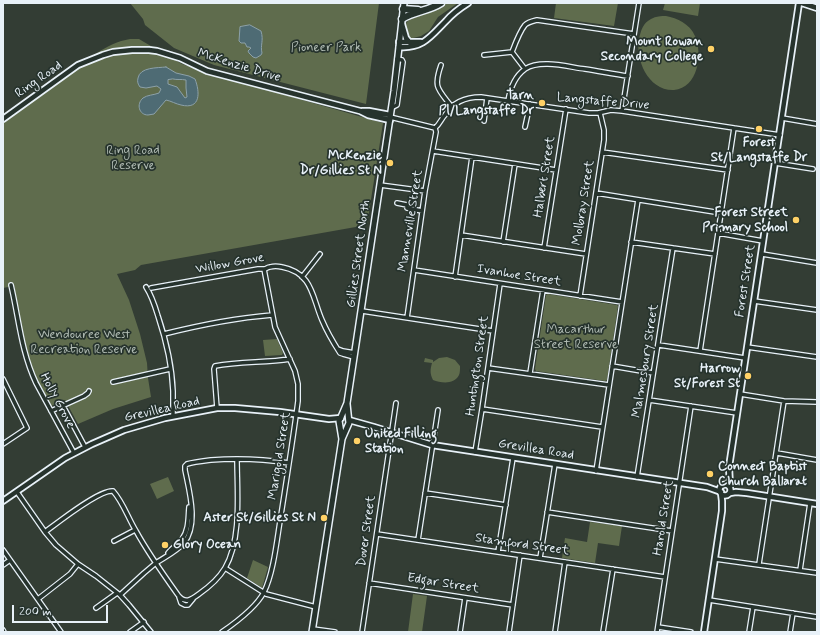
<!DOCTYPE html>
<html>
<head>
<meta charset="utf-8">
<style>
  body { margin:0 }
  #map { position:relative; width:820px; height:635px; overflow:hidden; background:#333d34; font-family:Mynerve,sans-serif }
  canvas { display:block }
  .frame { position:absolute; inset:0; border:4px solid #e8f1f8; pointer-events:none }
  .scale { position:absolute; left:12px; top:605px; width:96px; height:18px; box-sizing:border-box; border:2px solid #e8f1f8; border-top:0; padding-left:5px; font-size:12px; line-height:14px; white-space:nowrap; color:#e8f1f8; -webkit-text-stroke:3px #26332d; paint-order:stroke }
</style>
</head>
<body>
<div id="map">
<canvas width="820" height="635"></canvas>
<div class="frame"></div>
<div class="scale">200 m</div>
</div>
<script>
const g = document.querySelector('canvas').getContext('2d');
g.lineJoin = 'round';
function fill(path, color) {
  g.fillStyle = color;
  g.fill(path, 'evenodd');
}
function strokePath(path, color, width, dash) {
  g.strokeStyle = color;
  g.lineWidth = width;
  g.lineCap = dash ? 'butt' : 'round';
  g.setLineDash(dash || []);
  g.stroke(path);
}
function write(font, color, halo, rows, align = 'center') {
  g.font = font + ' Mynerve,sans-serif';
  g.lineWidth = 3.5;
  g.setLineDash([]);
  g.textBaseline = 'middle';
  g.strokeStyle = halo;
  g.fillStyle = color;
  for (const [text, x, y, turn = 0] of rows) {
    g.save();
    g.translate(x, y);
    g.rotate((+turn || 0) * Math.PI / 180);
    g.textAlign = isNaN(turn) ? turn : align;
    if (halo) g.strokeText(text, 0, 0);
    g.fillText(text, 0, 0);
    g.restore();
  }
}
const green = new Path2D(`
  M130,3H379L366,104L214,65L174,48L145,25L143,19Z
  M446,3H458L438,17L429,31L421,36L409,39L407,32L406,23L412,16L439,7Z
  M556,3H618L614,26L554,18Z
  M665,3H700L698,16L663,10Z
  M666,16C677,18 690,24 695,36C703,54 698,88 674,90C648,91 635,59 639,39C641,30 643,23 651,19C656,16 661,16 666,16Z
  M130,39H139L144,42L182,64L208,73L383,123L367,225L141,265L135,270L117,274L129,300L140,334L147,363L148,378L151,397L113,409L78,424L65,400L51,406C42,391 34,376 29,359C21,335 18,311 14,286L3,288V120C24,105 45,90 66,75C86,61 106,43 130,39Z
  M548,294L617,305L618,306L607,380L605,381L536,371L535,369L546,295Z
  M277,339L283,353L282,355L265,356L263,340Z
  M447,357L455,360L460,366C460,369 460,373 459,375C454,385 441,383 433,380C430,374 430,370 432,363L424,362L425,358L433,360V362L439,358Z
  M168,477L174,491L157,499L150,484Z
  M590,522L622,526L619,546L598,543L595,563L562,558L565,538L587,542Z
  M253,560L268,567L262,588L247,578Z
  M413,594L427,596L422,632H408Z`);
const water = new Path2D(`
  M250,25L261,31C264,41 260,45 262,53L261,55L256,58L253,57L249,53L248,51L251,48L249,47H247L245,43H241L239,41L240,27Z
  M166,67L176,73L189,76L195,79C200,92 201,110 181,105C176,104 171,101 166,100L154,114C152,114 150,115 148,115C139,115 136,104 143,98C147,95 154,95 159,93L161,89L157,86L146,88L140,87C138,84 137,82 138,78C140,67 157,68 166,67ZM173,79C177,80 181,79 186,80V88L187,97L185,98L177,87L168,84V80Z`);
const minor = new Path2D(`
  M484,55L512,52
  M441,65C433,88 438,89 452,107
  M525,69L512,52C515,44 520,31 525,25C528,22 533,21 537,20L634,34
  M508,101C510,89 514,77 525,69C541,59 568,67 585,69C599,71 613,74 628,76
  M391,108L397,105L403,62L402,60L397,59
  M622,111L639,3
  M390,117L435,128
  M782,118L817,124
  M484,121L487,98
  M525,127L530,104
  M435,128C440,124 441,119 445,115C453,102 467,97 481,97L589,113H598L611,110L622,111L780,135
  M433,151L556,170
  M602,152L728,170
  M775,163L813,169
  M380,185L425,191
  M596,193L721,213
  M397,203L407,205V208L422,211
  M718,233L763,241
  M461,235L586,254
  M503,242L515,164
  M631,242L715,254
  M544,248L566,109
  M762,254L817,263
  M414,270L622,302
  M302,277L320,254
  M455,277L472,157
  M11,285C19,319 21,351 36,383L74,453
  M146,287C152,296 155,306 158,316C166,340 172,366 173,391C173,400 173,408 173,416
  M151,288L258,269C260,269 262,269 264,269C267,269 267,267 270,267C273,266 278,266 282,267C313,273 312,297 322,320C327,332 333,342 340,353L343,354L354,357
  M580,296L604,140V130L600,113
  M754,301L817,310
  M362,311L493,331
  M407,318L425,191L436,132L435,128
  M164,334C200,325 235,318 272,315
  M659,345L745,358
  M747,347L817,357
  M338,349L343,351L355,353
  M700,351L734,128
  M612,366L653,373
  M488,368L609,385
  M530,373L543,290
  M3,379L27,428L3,444
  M113,382L170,369
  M740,394L784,401L817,402
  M649,400L737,413
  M63,406L85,447
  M217,408L214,369L215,366C240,361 265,363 290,359
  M482,409L602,427
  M51,411L84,396L88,393L89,391
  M475,452L482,409L500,284
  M777,453L817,460
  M596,471L638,200
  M637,477L673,248
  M17,492L45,532L56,545L78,564L96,576L120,595L129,605L151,632
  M425,493L506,505
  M547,512L672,531
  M45,532C57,523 100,489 113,491C123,502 128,518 136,531C148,553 163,574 178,595C185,604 191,600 199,594C209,587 219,578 225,568C242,539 237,491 237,459
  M377,534L665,577
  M418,540L438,410
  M114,541L135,530
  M3,550L61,632
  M498,552L513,458
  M168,553C172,548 178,544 182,539C189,530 188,517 189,507
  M540,558L555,464
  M715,559L817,573
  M156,563C165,557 177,551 184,543C199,525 189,490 185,470V466L187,464C194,462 203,461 211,460C237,458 263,459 289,463
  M759,564L784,401
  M3,565L10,560
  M225,568L266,594L316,607
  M800,570L810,503
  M369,583L513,605
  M120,595L144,573L157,562
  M179,597L181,603L185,605H188L193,599
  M38,599L70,574L78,564
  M709,600L817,617
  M96,608L117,593
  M658,627L691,632
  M313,629L335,632
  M3,630L4,632
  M130,632L144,622
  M222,632C235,623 257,606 264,592C274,572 277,538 281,515C287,477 293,439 298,401V384L295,371L275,327L264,269
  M362,632L396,403
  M460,632L465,598
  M509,632L520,555
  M555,632L565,562
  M603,632L613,569
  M657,632L691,406
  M749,632L753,607
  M790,632L793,613`);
const tertiary = new Path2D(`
  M802,3L817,8
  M402,24L406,38L410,43
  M399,42H421
  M399,47C423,49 431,36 446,21C452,14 460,8 468,3
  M362,111H369L390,115
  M3,119L78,65L103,55L113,52L132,50H149L157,51L180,58L207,71L360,111L368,115L390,120
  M349,420L374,427L432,445L707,487L721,492
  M719.5 490a5.5 5.5 0 1 1 11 0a5.5 5.5 0 1 1-11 0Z
  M730,486L729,467L799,3
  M730,493L736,492L747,493L817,504
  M3,501L65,458L92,444L124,430L165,418L217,408H235L280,412L329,419L341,418
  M704,632L722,511V501L721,493`);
const secondary = new Path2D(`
  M342,439L339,421L341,417L347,403L356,344L394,91L404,3
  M312,632L342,439L349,423L347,404`);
const motorway = new Path2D(`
  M403,9L418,10
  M402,19C414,11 429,11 441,3`);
const markers = [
  [711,49,4,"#ffd166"],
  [542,103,4,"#ffd166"],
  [759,129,4,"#ffd166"],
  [390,163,4,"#ffd166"],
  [796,220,4,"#ffd166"],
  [748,376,4,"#ffd166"],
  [357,441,4,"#ffd166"],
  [710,474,4,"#ffd166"],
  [324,518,4,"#ffd166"],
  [165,545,4,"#ffd166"]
];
const poiNames = [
  ["Mount Rowan",703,42],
  ["Secondary College",703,57],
  ["Tarn",534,96],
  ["Pl/Langstaffe Dr",534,111],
  ["Forest",759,143,"center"],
  ["St/Langstaffe Dr",759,158,"center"],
  ["McKenzie",382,156],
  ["Dr/Gillies St N",382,171],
  ["Forest Street",788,213],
  ["Primary School",788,228],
  ["Harrow",740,369],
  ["St/Forest St",740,384],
  ["United Filling",365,434,"left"],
  ["Station",365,449,"left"],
  ["Connect Baptist",718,467,"left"],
  ["Church Ballarat",718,482,"left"],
  ["Aster St/Gillies St N",316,518],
  ["Glory Ocean",173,545,"left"]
];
const parkNames = [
  ["Pioneer Park",326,48],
  ["Ring Road",133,151],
  ["Reserve",133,166],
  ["Macarthur",576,330],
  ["Street Reserve",576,345],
  ["Wendouree West",84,335],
  ["Recreation Reserve",84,350]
];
const streetNames = [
  ["McKenzie Drive",239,66,17],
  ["Ring Road",39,80,-35],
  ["Langstaffe Drive",603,102,5],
  ["Halbert Street",545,177,-81],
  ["Molbray Street",584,203,-81],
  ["Manneville Street",411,221,-81],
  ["Gillies Street North",359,254,-82],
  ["Willow Grove",230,264,-10],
  ["Ivanhoe Street",519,276,9],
  ["Forest Street",746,281,-81],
  ["Malmesbury Street",646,361,-81],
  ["Huntington Street",478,366,-82],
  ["Holly Grove",57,401,62],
  ["Grevillea Road",162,410,-13],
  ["Grevillea Road",536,450,9],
  ["Marigold Street",280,456,-81],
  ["Harold Street",664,518,-81],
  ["Dover Street",367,531,-82],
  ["Stamford Street",522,545,8],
  ["Edgar Street",443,584,9]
];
fill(green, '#5f6c4d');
fill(water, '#4e6b74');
strokePath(water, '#8ca1a9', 1);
strokePath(minor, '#e8f1f8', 6);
strokePath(tertiary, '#e8f1f8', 8);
strokePath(secondary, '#e8f1f8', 8);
strokePath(motorway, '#e8f1f8', 9);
strokePath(minor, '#26332d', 3.5);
strokePath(tertiary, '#26332d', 4.5);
strokePath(secondary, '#26332d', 5);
strokePath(motorway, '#26332d', 6);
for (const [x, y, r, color] of markers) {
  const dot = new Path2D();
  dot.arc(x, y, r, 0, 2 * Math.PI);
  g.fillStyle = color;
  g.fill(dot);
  strokePath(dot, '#26332d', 1.5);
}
write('bold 13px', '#e8f1f8', '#26332d', poiNames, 'right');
write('13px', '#b1bcb4', '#26332d', parkNames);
write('13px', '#e8f1f8', '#26332d', streetNames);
</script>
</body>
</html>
